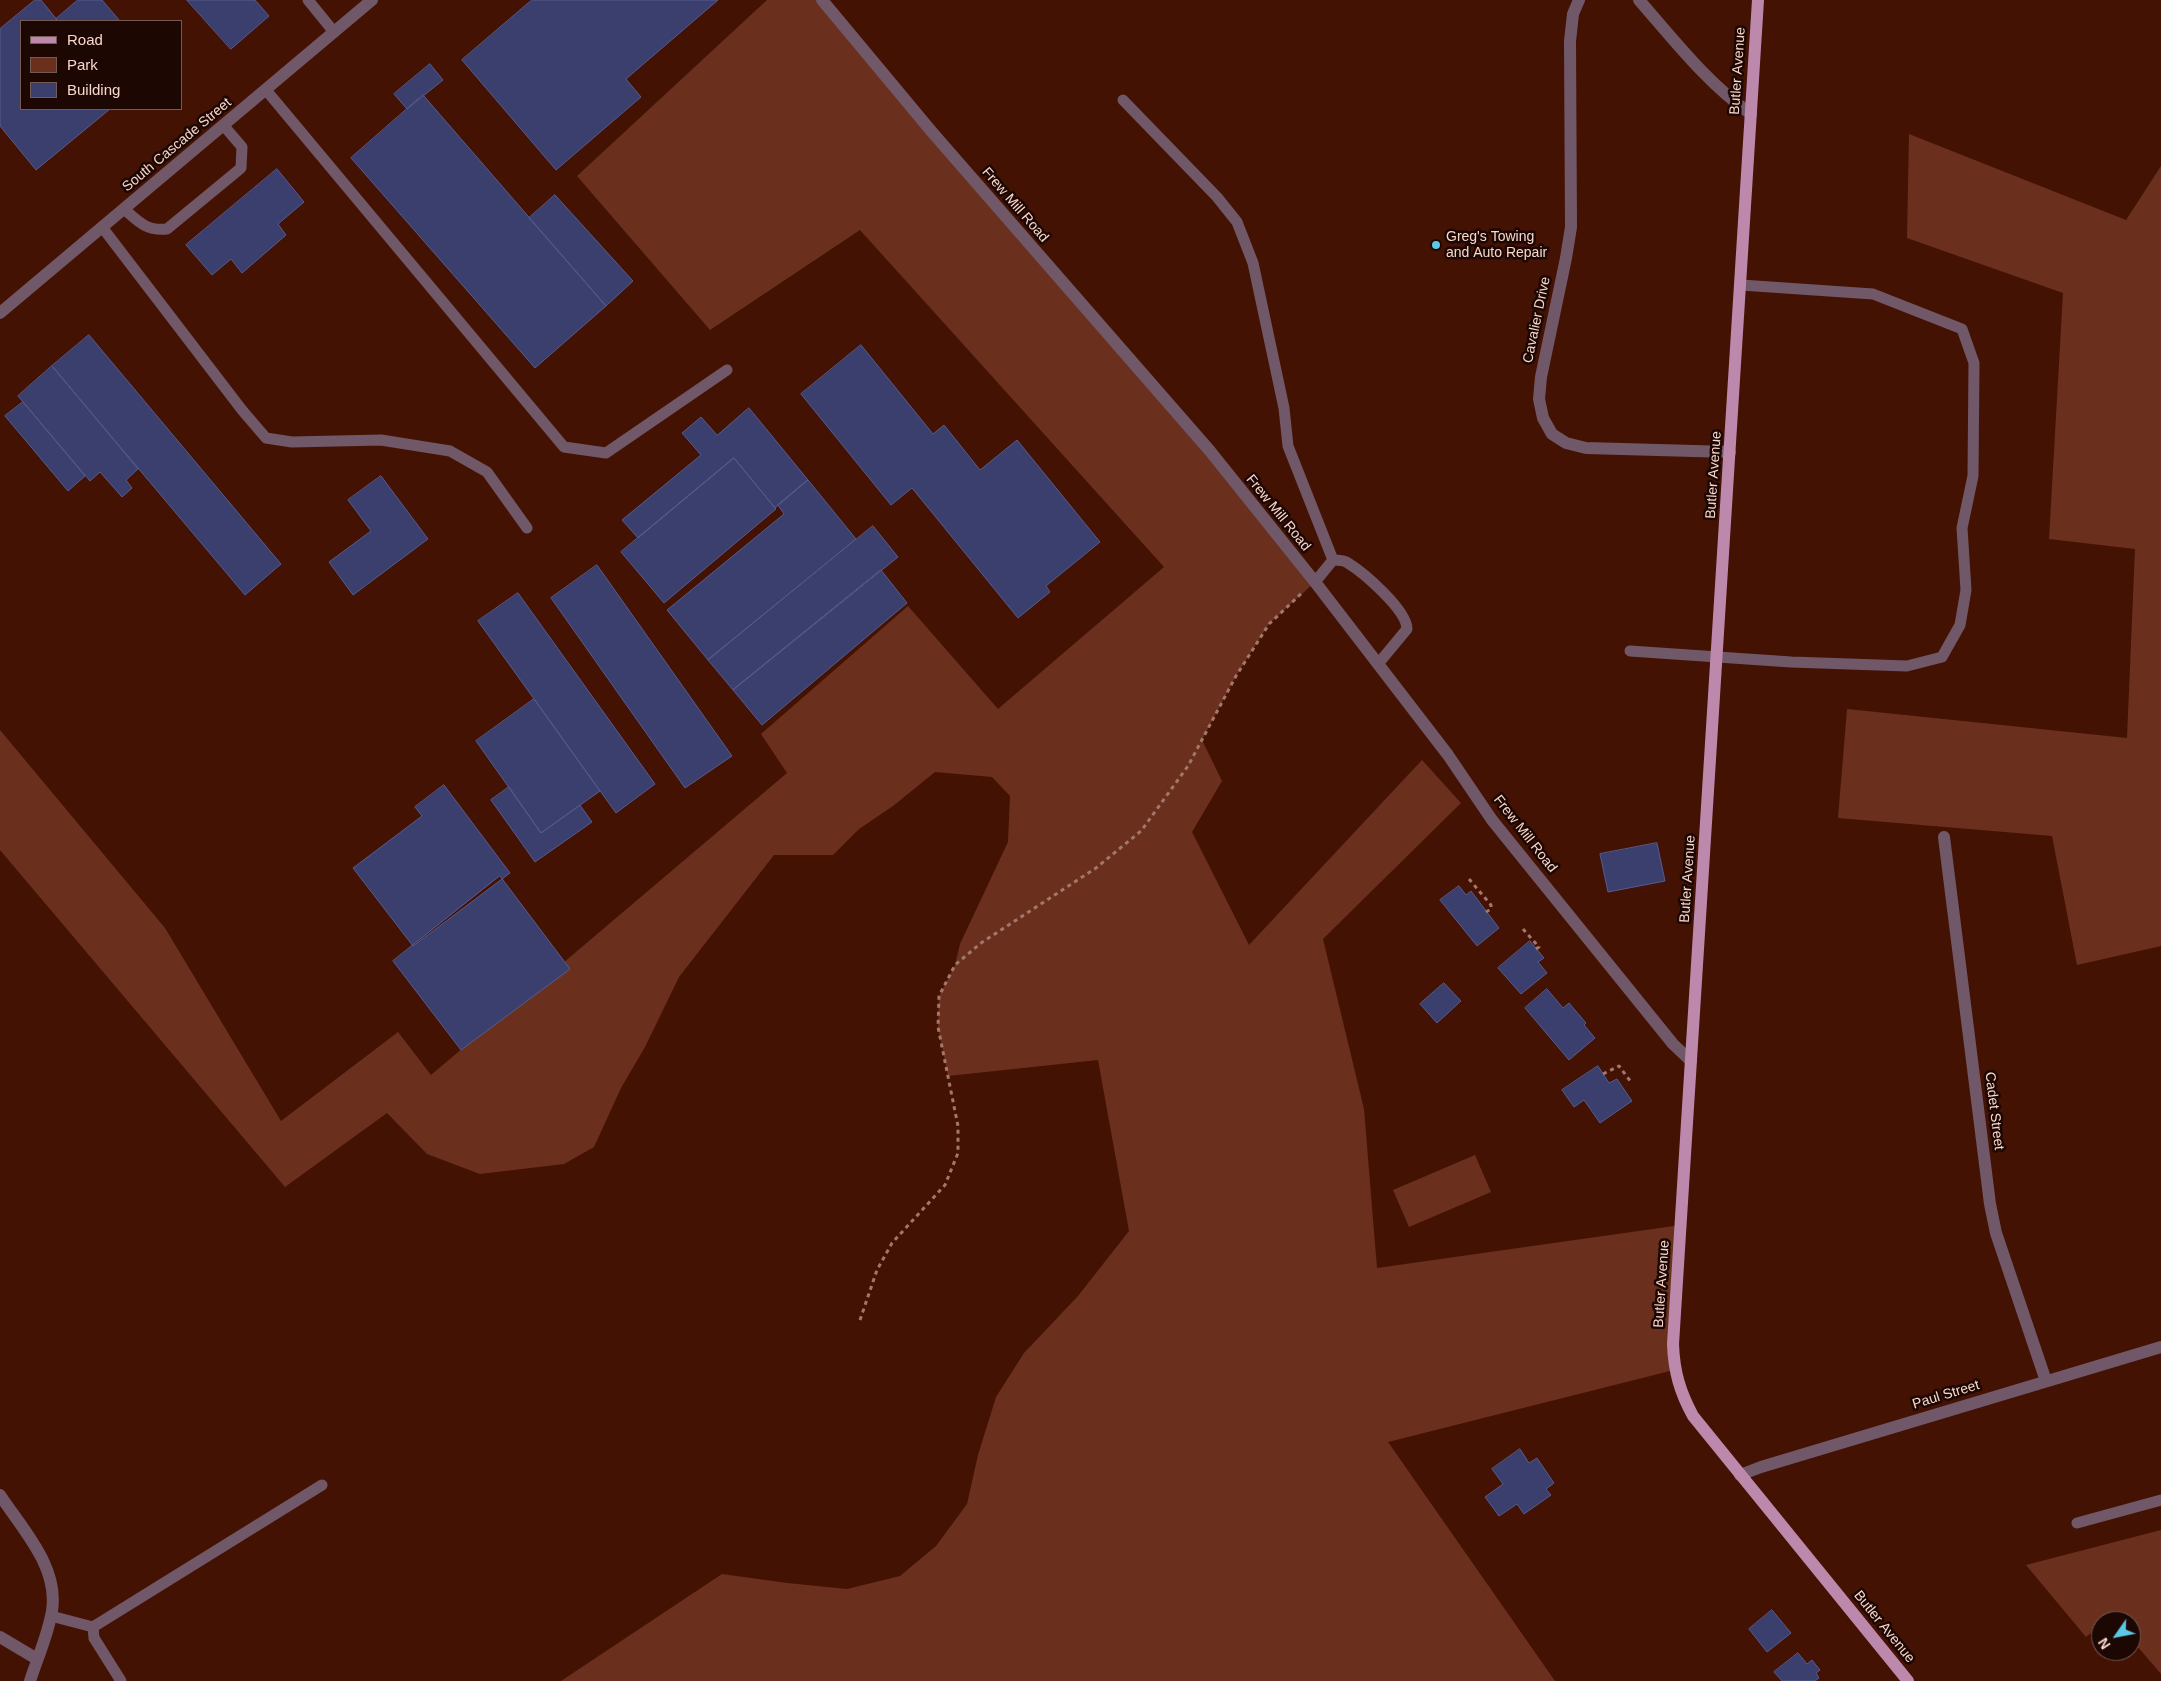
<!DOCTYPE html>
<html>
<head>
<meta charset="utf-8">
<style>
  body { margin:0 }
  #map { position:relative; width:2161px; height:1681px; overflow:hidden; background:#441203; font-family:Helvetica,sans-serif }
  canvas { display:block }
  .legend { position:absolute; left:20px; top:20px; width:162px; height:90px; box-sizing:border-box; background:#1c0703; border:1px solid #745a53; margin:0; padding:6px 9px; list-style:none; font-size:15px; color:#f8d7cc }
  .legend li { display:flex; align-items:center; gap:10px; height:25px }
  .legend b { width:25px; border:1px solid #745a53 }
  .north { position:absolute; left:2091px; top:1611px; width:50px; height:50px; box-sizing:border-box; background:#1c0703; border:1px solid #745a53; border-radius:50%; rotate:237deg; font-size:14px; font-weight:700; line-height:20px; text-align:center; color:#f8d7cc }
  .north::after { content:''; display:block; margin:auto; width:18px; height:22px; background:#5ac8e6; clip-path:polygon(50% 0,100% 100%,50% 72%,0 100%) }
</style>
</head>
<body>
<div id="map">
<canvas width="2161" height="1681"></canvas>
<ul class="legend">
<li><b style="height:6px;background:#bc89ac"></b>Road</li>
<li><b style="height:14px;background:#6b301d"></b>Park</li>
<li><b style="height:14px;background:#3b3f6e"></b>Building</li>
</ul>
<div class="north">N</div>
</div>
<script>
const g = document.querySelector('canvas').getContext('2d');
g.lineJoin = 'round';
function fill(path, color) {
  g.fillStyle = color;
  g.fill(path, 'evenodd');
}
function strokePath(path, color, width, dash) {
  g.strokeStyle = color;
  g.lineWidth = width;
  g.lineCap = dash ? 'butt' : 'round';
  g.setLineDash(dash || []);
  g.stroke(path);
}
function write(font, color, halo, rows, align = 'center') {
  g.font = font + ' Helvetica,sans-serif';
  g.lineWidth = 5;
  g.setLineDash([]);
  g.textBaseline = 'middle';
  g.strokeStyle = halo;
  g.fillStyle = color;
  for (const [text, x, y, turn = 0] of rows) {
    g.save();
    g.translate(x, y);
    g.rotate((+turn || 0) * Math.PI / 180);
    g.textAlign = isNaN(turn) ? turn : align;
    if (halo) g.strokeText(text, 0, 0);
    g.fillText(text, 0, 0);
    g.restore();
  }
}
const green = new Path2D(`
  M767,0H822L1315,582L1269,624L1236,676L1202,740L1222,781L1192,832L1249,945L1422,760L1461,803L1323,939L1364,1109L1377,1268L1681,1225L1674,1370L1388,1442L1555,1681H561L722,1574L787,1583L847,1589L900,1576L936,1546L967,1504L978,1455L996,1397L1024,1353L1078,1296L1129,1231L1098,1060L948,1076L938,1027L939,996L955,965L960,944L1008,842L1010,796L992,777L935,772L893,806L859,829L833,855H774L679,977L645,1047L621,1088L594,1147L564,1164L480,1174L427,1154L387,1113L285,1187L0,850V730L165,928L281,1121L398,1032L431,1075L787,773L761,734L908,606L998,709L1164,567L860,230L710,330L577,176Z
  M1909,134L2126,220L2161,166V946L2077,965L2052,836L1838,818L1847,709L2127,738L2135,549L2049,539L2063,293L1907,238Z
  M1475,1155L1491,1192L1409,1227L1393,1190Z
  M2161,1530V1674L2131,1639V1621H2116L2112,1616L2106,1621H2101V1625L2086,1637L2026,1565Z`);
const building = new Path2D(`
  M35,0H41L58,21H21V109H110L36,170L0,126V29Z
  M78,0H102L120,21H58L56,19Z
  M187,0H255L269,16L231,49Z
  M532,0H718L626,79L641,97L556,170L462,60Z
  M430,64L443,80L407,109L394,94Z
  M423,95L606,306L535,368L351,158Z
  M277,169L304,202L278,224L286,235L242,273L231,259L212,275L186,245Z
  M555,195L633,281L606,306L529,218Z
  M89,335L281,564L245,595L52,366Z
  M861,345L933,434L944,425L980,470L1017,440L1100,542L1046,586L1050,592L1018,618L912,488L891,505L801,394Z
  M52,366L138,469L126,480L132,488L122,497L100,472L90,481L18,396Z
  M23,402L85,476L68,491L5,416Z
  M749,408L808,480L775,508L734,458L638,538L622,520L701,455L682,433L701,417L717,435Z
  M734,458L776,509L664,603L621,552Z
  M381,476L428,539L353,595L329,562L371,531L348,500Z
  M808,480L856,539L708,660L667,610L784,514L778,505Z
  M873,526L898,557L733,690L708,660Z
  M597,565L732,756L685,788L551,598Z
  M881,570L907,603L762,725L733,690Z
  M518,593L655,784L616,813L478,621Z
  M534,699L600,791L541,833L476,741Z
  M444,785L510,873L413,946L353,868L422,816L415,807Z
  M509,787L541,833L580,805L592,822L535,862L491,800Z
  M1657,843L1665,881L1608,892L1600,854Z
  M500,876L570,969L461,1050L393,961Z
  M1459,886L1466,895L1471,891L1499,928L1477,946L1440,900Z
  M1530,941L1544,958L1538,962L1547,973L1521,994L1498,968Z
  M1444,983L1461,1001L1437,1023L1420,1004Z
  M1547,989L1563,1008L1569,1003L1586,1023L1584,1025L1595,1038L1569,1060L1525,1008Z
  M1598,1066L1609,1083L1617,1079L1632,1101L1600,1123L1584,1100L1574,1107L1562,1090Z
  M1520,1449L1529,1463L1537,1458L1554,1483L1546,1489L1551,1495L1524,1514L1517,1504L1499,1516L1485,1497L1503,1484L1492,1469Z
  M1772,1610L1791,1633L1767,1652L1749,1629Z
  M1798,1653L1807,1664L1812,1660L1820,1670L1816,1673L1819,1678L1815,1681H1782L1774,1672Z`);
const path = new Path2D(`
  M1469,879L1491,905V909L1486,912
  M1523,929L1539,947L1536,949
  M1603,1074L1619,1066L1631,1082
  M860,1320L877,1270L892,1243L945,1185L958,1153V1126L938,1027L939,996L955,965L981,943L1096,868L1141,831L1188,766L1236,676L1269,624L1303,592`);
const service = new Path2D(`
  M308,0L334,32
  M266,90L564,447L606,453L727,370
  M1123,100L1217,197L1237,222L1253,263L1284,408L1288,446L1333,560
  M124,209C139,222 146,231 167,229L241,168L242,147L224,126
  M102,227L242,410L266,438L292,442L381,440L450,451L487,472L527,528
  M1315,582L1333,560C1338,560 1344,560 1348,563C1364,573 1407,610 1407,629L1378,664
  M1630,651L1791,662L1907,666L1942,657L1960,625L1966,590L1962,528L1973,476L1974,363L1962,329L1873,294L1741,285
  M2077,1523L2161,1500
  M51,1616L93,1627L94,1638L121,1681
  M93,1627L322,1485`);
const minor = new Path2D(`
  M822,0L932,132L1210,451L1315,582L1448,755L1492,820L1673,1044L1691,1061
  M1579,0L1573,14L1570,41L1571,227L1566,258L1541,377L1539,399L1543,418L1552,434L1566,443L1586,448L1730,452
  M1639,0C1674,40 1707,83 1751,114
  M1944,837L1990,1204L1996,1233L2046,1381
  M1740,1475L1761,1467L2161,1347
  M0,1495C23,1530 59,1567 52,1611C48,1635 37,1659 30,1681
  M0,1637L37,1659`);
const tertiary = new Path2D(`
  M0,313L372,0`);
const primary = new Path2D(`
  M1758,0L1673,1344C1674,1372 1680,1392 1693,1416L1908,1681`);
const markers = [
  [1436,245,5,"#5ac8e6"]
];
const streetNames = [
  ["Butler Avenue",1738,71,-86],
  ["South Cascade Street",177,145,-40],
  ["Frew Mill Road",1015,205,49],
  ["Cavalier Drive",1537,320,-78],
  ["Butler Avenue",1714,475,-86],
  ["Frew Mill Road",1278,513,51],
  ["Frew Mill Road",1525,834,52],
  ["Butler Avenue",1688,879,-86],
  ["Cadet Street",1994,1111,83],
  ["Butler Avenue",1662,1284,-86],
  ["Paul Street",1946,1395,-17],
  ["Butler Avenue",1884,1627,51]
];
const poiNames = [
  ["Greg's Towing",1446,237],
  ["and Auto Repair",1446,253]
];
fill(green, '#6b301d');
fill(building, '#3b3f6e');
strokePath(building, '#565b8d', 1);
strokePath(path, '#a2786c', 3, [4, 4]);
strokePath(service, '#715869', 11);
strokePath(minor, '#715869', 12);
strokePath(tertiary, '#715869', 12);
strokePath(primary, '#bc89ac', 12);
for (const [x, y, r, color] of markers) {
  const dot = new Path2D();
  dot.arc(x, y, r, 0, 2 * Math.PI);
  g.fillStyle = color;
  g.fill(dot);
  strokePath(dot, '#1c0703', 2);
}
write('14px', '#f8d7cc', '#1c0703', streetNames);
write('14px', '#f8d7cc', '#1c0703', poiNames, 'left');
</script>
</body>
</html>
